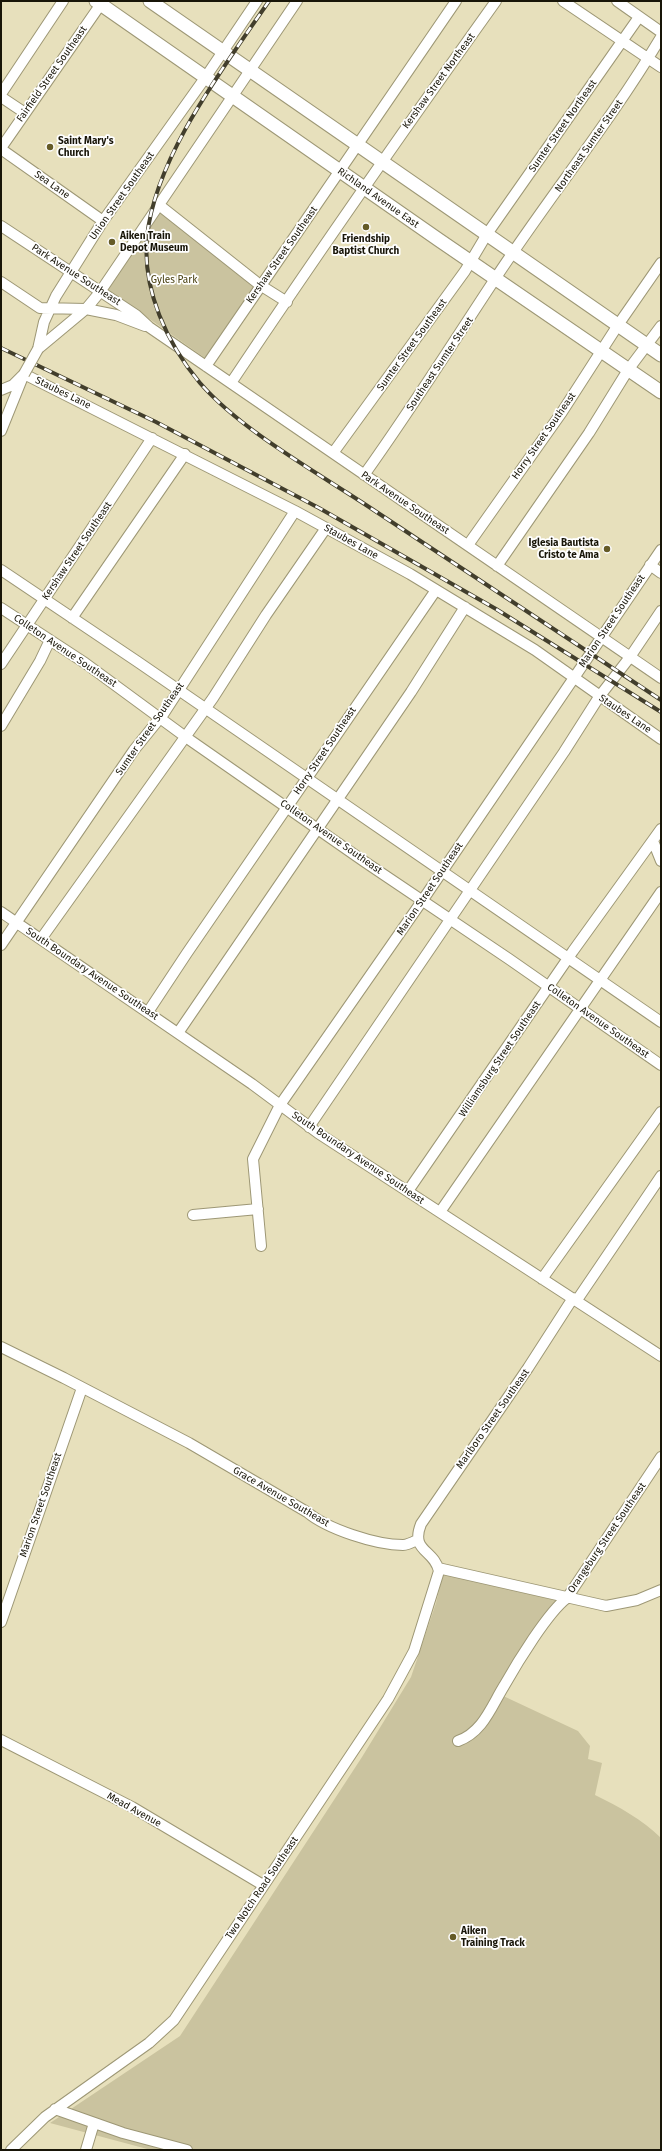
<!DOCTYPE html>
<html>
<head>
<meta charset="utf-8">
<style>
  body { margin:0 }
  #map { position:relative; width:662px; height:2151px; overflow:hidden; background:#e7e0bc; font-family:"Fira Sans",sans-serif }
  canvas { display:block }
  .frame { position:absolute; inset:0; border:2px solid #181508; pointer-events:none }
</style>
</head>
<body>
<div id="map">
<canvas width="662" height="2151"></canvas>
<div class="frame"></div>
</div>
<script>
const g = document.querySelector('canvas').getContext('2d');
g.lineJoin = 'round';
function fill(path, color) {
  g.fillStyle = color;
  g.fill(path, 'evenodd');
}
function strokePath(path, color, width, dash) {
  g.strokeStyle = color;
  g.lineWidth = width;
  g.lineCap = dash ? 'butt' : 'round';
  g.setLineDash(dash || []);
  g.stroke(path);
}
function write(font, color, halo, rows, align = 'center') {
  g.font = font + ' "Fira Sans",sans-serif';
  g.lineWidth = 3.5;
  g.setLineDash([]);
  g.textBaseline = 'middle';
  g.strokeStyle = halo;
  g.fillStyle = color;
  for (const [text, x, y, turn = 0] of rows) {
    g.save();
    g.translate(x, y);
    g.rotate((+turn || 0) * Math.PI / 180);
    g.textAlign = isNaN(turn) ? turn : align;
    if (halo) g.strokeText(text, 0, 0);
    g.fillText(text, 0, 0);
    g.restore();
  }
}
const green = new Path2D(`
  M161,212L255,285L205,358L107,289Z
  M443,1574L559,1601L499,1694L578,1731L590,1746L588,1759L602,1763L595,1795C619,1807 642,1819 661,1838V2150H151L50,2123L180,2036L362,1757L411,1677L436,1603Z`);
const minor = new Path2D(`
  M563,1L661,67
  M617,1L661,32
  M1,94L63,1
  M1,97L25,113
  M1,148L103,1
  M1,149L103,221
  M159,205L260,285L287,302
  M1,226L136,315L149,327L661,678
  M1,282L40,308L86,309L116,315L145,326
  M38,349L86,309L100,292L297,1
  M38,349L44,322L56,296L103,221L205,78L257,1
  M206,366L456,1
  M24,374L295,511L410,574L535,650L661,739
  M231,383C317,254 406,127 496,1
  M1,390L13,385L23,375
  M1,431L24,374
  M333,453L465,271L487,234L639,17
  M364,475C410,411 452,344 495,279C549,197 611,121 661,37
  M468,545L562,412L618,325L661,263
  M650,565L661,573
  M497,566L589,433L628,370L661,326
  M1,570L138,662L661,1022
  M1,608L85,663L187,738L365,862L509,959L661,1065
  M72,618L185,454
  M1,664L152,438
  M1,726L40,661L50,640
  M653,841L661,861
  M1,912L252,1084L318,1133L661,1356
  M41,939L213,698L266,615L326,528
  M1,945L134,750L164,713L295,511
  M148,1012L187,953L436,590
  M178,1033L411,692L465,607
  M309,1127L564,752L599,697L630,657L661,611
  M408,1191L573,951L661,829
  M440,1212L661,892
  M193,1215L258,1209
  M261,1246L253,1159L280,1105L422,901L661,550
  M542,1279L661,1112
  M577,1300L661,1176
  M1,1347L64,1378L189,1443L307,1512C327,1529 376,1545 403,1545C407,1545 413,1542 417,1540
  M438,1568L606,1606L637,1600L661,1590
  M1,1622L82,1388
  M1,1740L132,1807L263,1885
  M458,1741C483,1732 491,1707 504,1686C517,1663 548,1612 567,1598L661,1457
  M55,2109L123,2133L187,2150
  M11,2150L45,2117L149,2043L174,2020L388,1699L414,1651L439,1571C434,1549 410,1552 421,1524L528,1368L573,1298
  M86,2150L94,2123`);
const major = new Path2D(`
  M96,1L439,240L661,392
  M150,1L661,355`);
const rail = new Path2D(`
  M269,1C224,67 155,157 147,237C142,289 167,344 200,383C240,429 311,469 363,503C462,569 562,634 661,700
  M1,348L156,422L319,508L496,609L661,712`);
const minorBridge = new Path2D(`
  M24,374L38,349`);
const markers = [
  [50,147,4,"#655b27"],
  [366,227,4,"#655b27"],
  [112,242,4,"#655b27"],
  [607,549,4,"#655b27"],
  [453,1937,4,"#655b27"]
];
const streetNames = [
  ["Fairfield Street Southeast",52,74,-55],
  ["Kershaw Street Northeast",439,81,-54],
  ["Sumter Street Northeast",563,126,-55],
  ["Northeast Sumter Street",589,146,-55],
  ["Sea Lane",52,185,35],
  ["Union Street Southeast",122,196,-55],
  ["Richland Avenue East",378,198,35],
  ["Kershaw Street Southeast",282,255,-55],
  ["Park Avenue Southeast",76,275,33],
  ["Sumter Street Southeast",412,345,-54],
  ["Southeast Sumter Street",440,364,-56],
  ["Staubes Lane",63,393,26],
  ["Horry Street Southeast",544,436,-55],
  ["Park Avenue Southeast",405,503,34],
  ["Staubes Lane",351,542,29],
  ["Kershaw Street Southeast",77,551,-56],
  ["Marion Street Southeast",612,621,-56],
  ["Colleton Avenue Southeast",65,651,34],
  ["Staubes Lane",625,714,34],
  ["Sumter Street Southeast",150,729,-55],
  ["Horry Street Southeast",325,751,-56],
  ["Colleton Avenue Southeast",331,837,35],
  ["Marion Street Southeast",430,889,-56],
  ["South Boundary Avenue Southeast",92,974,34],
  ["Colleton Avenue Southeast",598,1021,35],
  ["Williamsburg Street Southeast",500,1059,-56],
  ["South Boundary Avenue Southeast",358,1158,34],
  ["Marlboro Street Southeast",493,1419,-55],
  ["Grace Avenue Southeast",281,1497,30],
  ["Marion Street Southeast",41,1505,-71],
  ["Orangeburg Street Southeast",607,1538,-56],
  ["Mead Avenue",134,1810,29],
  ["Two Notch Road Southeast",262,1888,-56]
];
const poiNames = [
  ["Saint Mary's",58,141],
  ["Church",58,153],
  ["Aiken Train",120,236],
  ["Depot Museum",120,248],
  ["Friendship",366,239,"center"],
  ["Baptist Church",366,251,"center"],
  ["Iglesia Bautista",599,543,"right"],
  ["Cristo te Ama",599,555,"right"],
  ["Aiken",461,1931],
  ["Training Track",461,1943]
];
const parkNames = [
  ["Gyles Park",174,280]
];
fill(green, '#cac39f');
strokePath(minor, '#9d9775', 12);
strokePath(major, '#9d9775', 15);
strokePath(minor, '#fff', 10);
strokePath(major, '#fff', 13);
strokePath(rail, '#423e2c', 4);
strokePath(rail, '#fff', 2.5, [8]);
strokePath(minorBridge, '#9d9775', 12, []);
strokePath(minorBridge, '#fff', 10);
for (const [x, y, r, color] of markers) {
  const dot = new Path2D();
  dot.arc(x, y, r, 0, 2 * Math.PI);
  g.fillStyle = color;
  g.fill(dot);
  strokePath(dot, '#fff', 1.5);
}
write('10px', '#181508', '#fff', streetNames);
write('bold 10px', '#181508', '#fff', poiNames, 'left');
write('10px', '#433a09', '#fff', parkNames);
</script>
</body>
</html>
